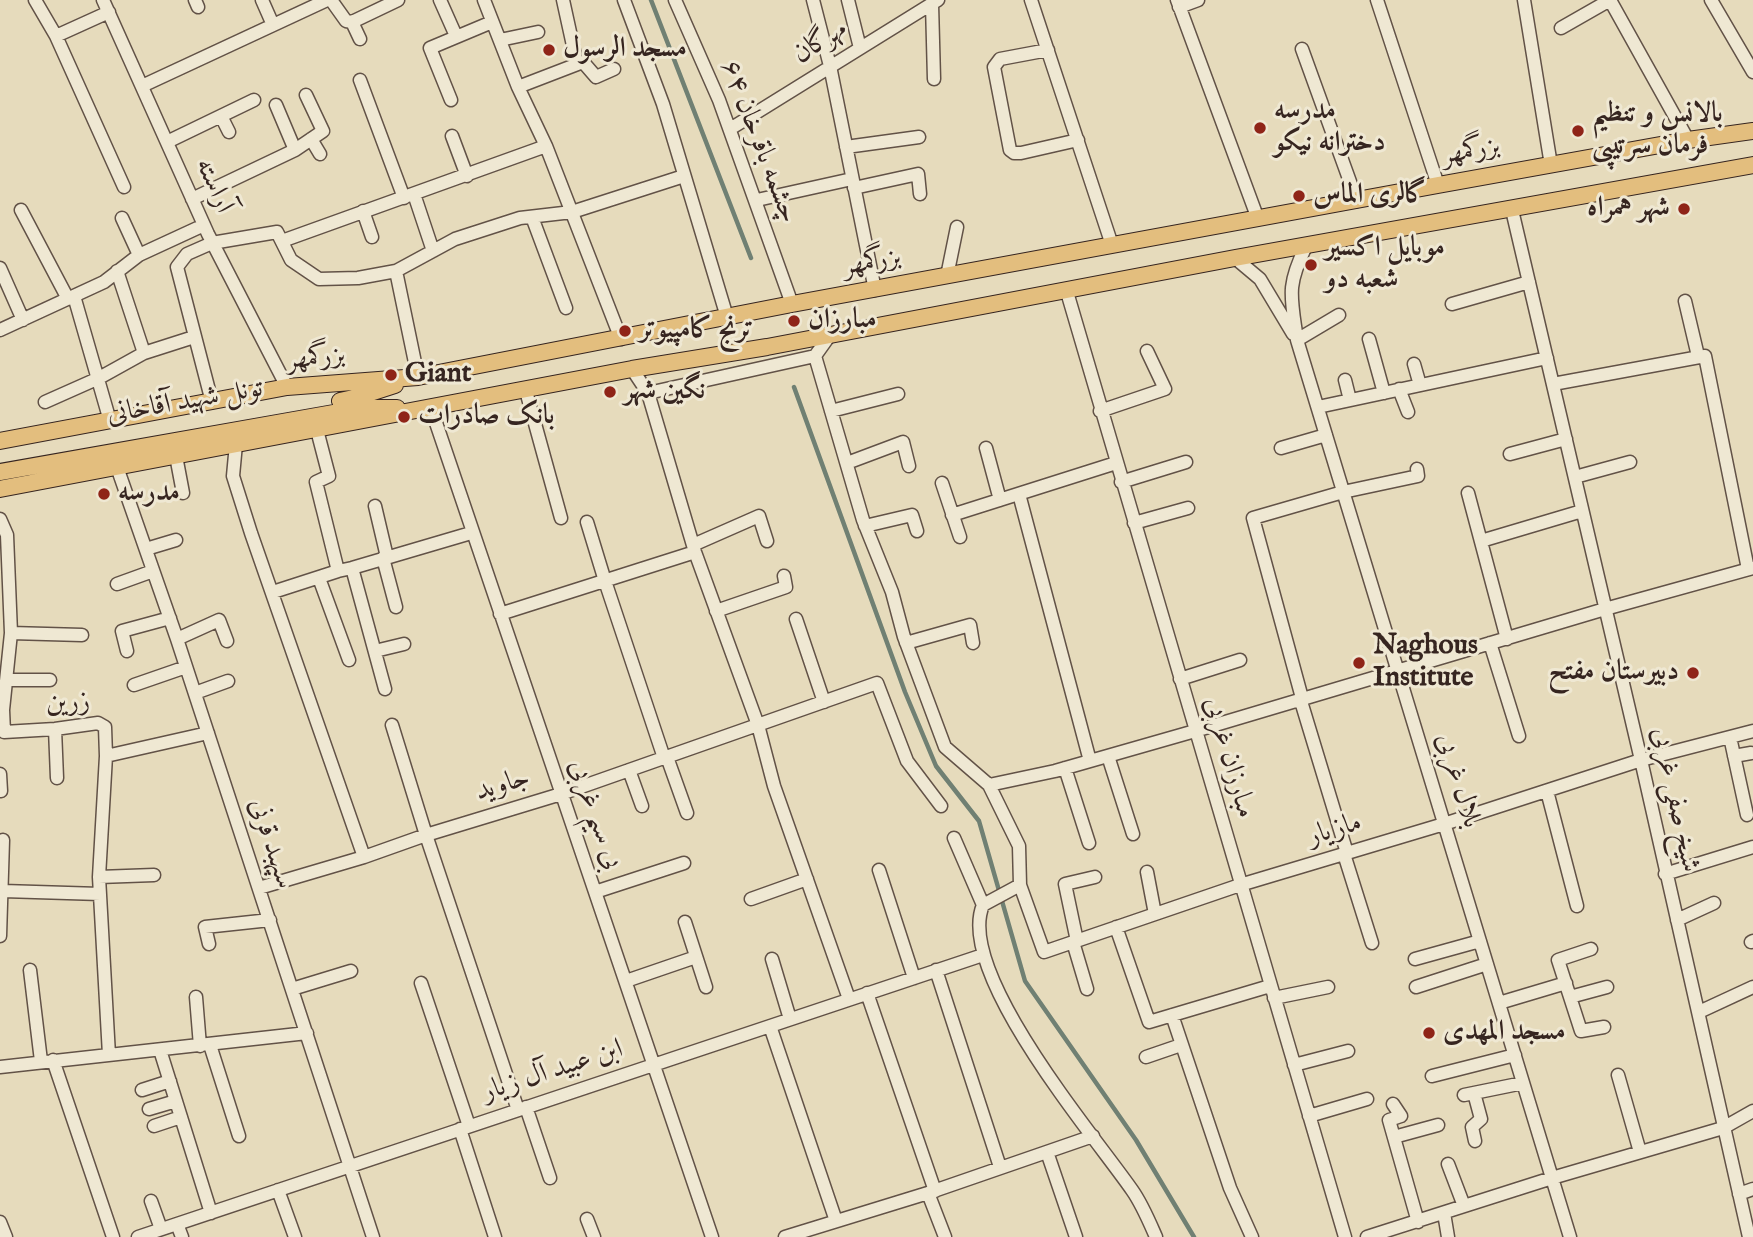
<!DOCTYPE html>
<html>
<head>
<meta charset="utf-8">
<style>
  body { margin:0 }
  canvas { display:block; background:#e6dbbc }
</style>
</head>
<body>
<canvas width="1753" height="1237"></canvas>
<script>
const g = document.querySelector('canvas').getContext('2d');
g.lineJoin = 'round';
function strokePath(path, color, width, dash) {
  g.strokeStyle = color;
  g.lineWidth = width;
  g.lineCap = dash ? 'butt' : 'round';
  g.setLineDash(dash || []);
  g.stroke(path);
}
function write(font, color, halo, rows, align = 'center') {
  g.font = font + ' "IM FELL English",Amiri,serif';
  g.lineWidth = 6;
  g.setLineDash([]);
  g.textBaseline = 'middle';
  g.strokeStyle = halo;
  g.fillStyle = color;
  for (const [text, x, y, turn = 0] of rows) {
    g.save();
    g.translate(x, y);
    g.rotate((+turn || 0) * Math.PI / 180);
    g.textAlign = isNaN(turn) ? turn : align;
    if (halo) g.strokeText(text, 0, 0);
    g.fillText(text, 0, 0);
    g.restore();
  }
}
const stream = new Path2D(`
  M651,0L751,258
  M794,387L905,692L936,766L979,821L1025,981L1136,1140L1194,1237`);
const minor = new Path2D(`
  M35,0L56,36L124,187
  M103,0L208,234L287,387
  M195,0L198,7
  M262,0L273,25
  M331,0L346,21L352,22L360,39
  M440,0L456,36
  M484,0L518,87L546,146L621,339
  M563,0L577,64
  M624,0L663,104L727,317
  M675,0L719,100L792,304
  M813,0L830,66L875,290
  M848,0L860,48
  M1031,0L1112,245
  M1177,0L1258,219
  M1377,0L1438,185
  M1524,0L1551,165
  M1610,0L1688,140
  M1711,0L1753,72
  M932,4L934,79
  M1179,7L1198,0
  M352,22L398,0
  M1561,28L1610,0
  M56,36L109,12
  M500,40L538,32
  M1302,49L1357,201
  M1048,50L1000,59L994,67L1010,150L1014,153H1021L1078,140
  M360,80L404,198
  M142,86L327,0
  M518,87L583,62L596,77L614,69
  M451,100L430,48L492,22
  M276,105L295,150
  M221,116L229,132
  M730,129L938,0
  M452,136L467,176
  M311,139L320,154
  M167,142L254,100
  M846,147L919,137
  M854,188L918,174L920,194
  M414,194L433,251
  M192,199L295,150L323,131L306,95
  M757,200L852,179
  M21,210L68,299
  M1512,210L1641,760L1749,1237
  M363,211L372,237
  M532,217L566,308
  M122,218L139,255
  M282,241L546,146
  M1306,246C1286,287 1291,296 1297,340L1570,1237
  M1235,258L1260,279L1293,334
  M0,268L23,320
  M117,271L144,353
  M396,271L418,377
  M947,276L957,227
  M1067,292L1345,1237
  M74,296L110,421
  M1685,301L1698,356
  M1452,304L1529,282
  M0,330L104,282L139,255L204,225
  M830,335L815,356L863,520L892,592L904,637L945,747L989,785L1019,846L1020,885L1044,952L1240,885L1444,824L1641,760L1753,731
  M1369,339L1384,393
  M1297,340L1339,315
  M1414,364L1420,385
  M632,369L648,393L695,552L758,725L774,786L849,999
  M1345,380L1350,400
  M1553,384L1705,356L1748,569
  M1399,389L1408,412
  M526,391L561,518
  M648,393L815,356
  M45,402L99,378L144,353L194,337
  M212,402L177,267L187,254L212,243L277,232L291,260L319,279L358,278L396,271L455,239L520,218L572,212L684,176
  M1318,407L1547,358
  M431,408L712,1237
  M831,411L898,394
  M1100,411L1165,389L1147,351
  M317,430L329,476L316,482L338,571
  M236,444L233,476L251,533L364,857
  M986,448L1000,500
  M1281,448L1326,435
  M1510,454L1566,439
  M176,456L183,493
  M847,463L903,442L909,466
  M117,467L177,639L373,1237
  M1575,477L1630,462
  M1121,482L1186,462
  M942,483L960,537
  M1468,493L1507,639
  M1019,494L1090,761
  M375,506L387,557
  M952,515L1116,463
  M0,519L7,535L11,633L3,710L4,732L55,729L98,723L105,727L106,756L99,877L109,1055
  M587,522L605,581L664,758
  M1134,523L1188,508
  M865,526L912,515L917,531
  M1481,541L1582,511
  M693,545L759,516L767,541
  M146,549L176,540
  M383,558L396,607
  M352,568L385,689
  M319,578L349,660
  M117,584L153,571
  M273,592L338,571L352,568L471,533
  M716,611L786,587L784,576
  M500,614L695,552
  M796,619L824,702
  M11,633L82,635
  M177,639L219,620L227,641
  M906,643L970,625L973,643
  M1490,643L1519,736
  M127,651L122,631L170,618
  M375,651L404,644
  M1180,679L1240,660
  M8,680H50
  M134,685L186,667
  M195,693L228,681
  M1300,698L1347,853
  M1302,698L1253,518L1343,492L1418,476L1417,469
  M392,725L426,835L518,1110
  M55,729L57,778
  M1730,737L1747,815
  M106,756L208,733
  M1108,756L1133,834
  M1734,756L1751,753
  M667,757L687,813
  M1065,768L1089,843
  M629,770L642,806
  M0,774L1,791
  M989,785L1055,771L1195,731L1605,609L1753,568
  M1547,791L1577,906
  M954,838L983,905C955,972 1093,1134 1132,1190C1142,1204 1149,1221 1156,1237
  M1344,854L1372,943
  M879,870L914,978
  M1147,872L1155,914
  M1665,874L1753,847
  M99,877L154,875
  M259,888L364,857L426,835L561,794L877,683L907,761L941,806
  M3,891L100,894
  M595,892L684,863
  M751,899L807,879
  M983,905L1020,885
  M1677,920L1714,903
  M685,922L706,987
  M1116,927L1149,1022L1270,986
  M0,936L3,840
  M1077,941L1065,884L1095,877
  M1073,942L1087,989
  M1751,942L1753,941
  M209,944L205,927L270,920
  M1591,949L1558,960L1581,1031L1604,1027
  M772,959L790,1019
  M1415,959L1480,941
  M30,970L41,1061
  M936,970L1000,1167
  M626,981L696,957
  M421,983L469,1126
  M1416,987L1487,964
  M292,989L351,971
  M867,993L935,1191
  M196,997L200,1046
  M1570,997L1607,987
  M1274,998L1328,987
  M1499,1003L1566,983
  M1699,1012L1753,987
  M1172,1015L1230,1188L1252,1237
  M770,1026L836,1221
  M210,1045L239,1136
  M160,1050L211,1213
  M1146,1057L1181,1045
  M53,1060L113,1237
  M1294,1065L1348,1051
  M0,1067L307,1033
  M1618,1075L1640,1152
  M1432,1076L1515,1055
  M142,1090L170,1081
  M1474,1093L1481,1119L1472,1127L1475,1141
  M1464,1095L1523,1083
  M1393,1104L1401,1116L1389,1120L1418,1222
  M526,1107L550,1178
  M149,1109L176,1101
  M1309,1116L1367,1099
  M154,1126L181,1117
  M460,1129L495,1237
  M1394,1137L1438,1125
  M1047,1152L1076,1237
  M1448,1164L1464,1206
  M278,1190L295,1237
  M928,1193L945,1237
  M1739,1194L1753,1189
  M151,1201L161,1229
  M1444,1213L1448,1237
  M587,1219L594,1237
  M0,1222L6,1237
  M177,1224L182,1237
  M138,1237L983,955
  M785,1237L928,1193L1093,1136
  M1367,1237L1552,1178L1723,1128L1753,1111`);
const major = new Path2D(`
  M340,401L358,397L395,385
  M0,441L287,387L418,377L792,304L1438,185L1688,140L1753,131
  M0,472L362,408H397
  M0,489L632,369L767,347L1235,258L1753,165`);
const markers = [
  [549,50,7,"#8f2418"],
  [1260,128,7,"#8f2418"],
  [1578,131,7,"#8f2418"],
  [1299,196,7,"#8f2418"],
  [1684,209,7,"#8f2418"],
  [1311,265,7,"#8f2418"],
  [794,321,7,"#8f2418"],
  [625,331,7,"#8f2418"],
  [391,375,7,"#8f2418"],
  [610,392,7,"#8f2418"],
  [404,417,7,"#8f2418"],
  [104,494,7,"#8f2418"],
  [1359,663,7,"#8f2418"],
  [1693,673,7,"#8f2418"],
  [1429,1033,7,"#8f2418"]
];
const streetNames = [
  ["مهرگان",821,43,-32],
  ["چشمه باقرخان ۶۴",758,142,69],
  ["بزرگمهر",1471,152,-10],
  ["آراسته",213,186,66],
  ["بزرگمهر",872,263,-10],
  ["بزرگمهر",316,359,-5],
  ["تونل شهید آقاخانی",185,403,-10],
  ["زرین",68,704,-2],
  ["مبارزان غربی",1228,758,74],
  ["بلال غربی",1457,781,73],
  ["جاوید",503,786,-17],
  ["شیخ صفی غربی",1674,800,78],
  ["بی سیم غربی",594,815,71],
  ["مازیار",1335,831,-17],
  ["سپهبد قرنی",270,844,72],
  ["ابن عبید آل زیار",553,1072,-18]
];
const poiNames = [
  ["مسجد الرسول",563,50],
  ["مدرسه",1274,112],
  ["دخترانه نیکو",1274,144],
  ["بالانس و تنظیم",1592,115],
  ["فرمان سرتیپی",1592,147],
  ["گالری الماس",1313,196],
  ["شهر همراه",1670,209,"right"],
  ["موبایل اکسیر",1325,249],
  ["شعبه دو",1325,281],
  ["مبارزان",808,321],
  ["ترنج کامپیوتر",639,331],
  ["Giant",405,375],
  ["نگین شهر",624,392],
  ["بانک صادرات",418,417],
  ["مدرسه",118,494],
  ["Naghous",1373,647],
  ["Institute",1373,679],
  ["دبیرستان مفتح",1679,673,"right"],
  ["مسجد المهدی",1443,1033]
];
strokePath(stream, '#708073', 4.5);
strokePath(minor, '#625247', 15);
strokePath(major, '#362520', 18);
strokePath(minor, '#efe8d3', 12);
strokePath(major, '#e3be7e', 16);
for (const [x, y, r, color] of markers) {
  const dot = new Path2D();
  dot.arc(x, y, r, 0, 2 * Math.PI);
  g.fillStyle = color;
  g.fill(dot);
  strokePath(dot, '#efe8d3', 2.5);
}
write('28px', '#362520', '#efe8d3', streetNames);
write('bold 28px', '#362520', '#efe8d3', poiNames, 'left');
</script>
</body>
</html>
